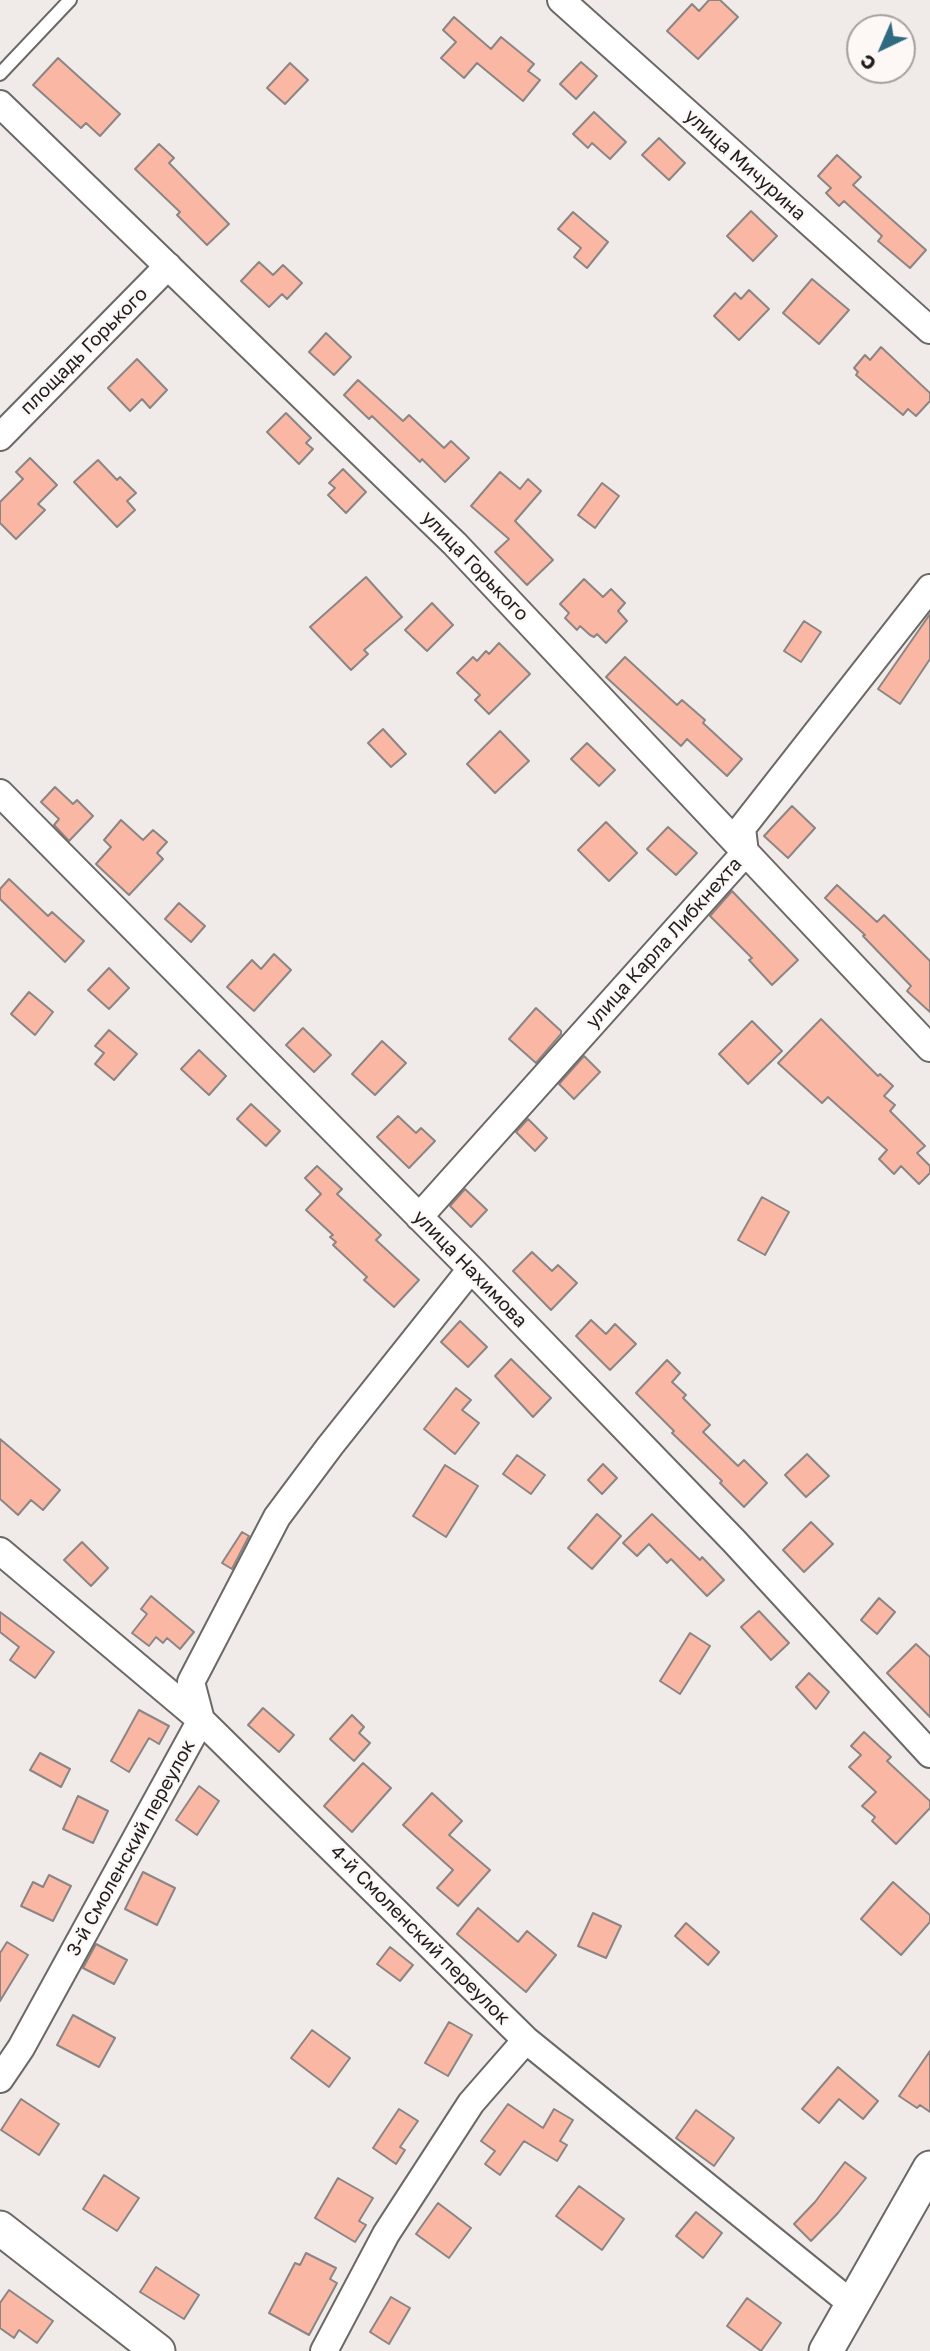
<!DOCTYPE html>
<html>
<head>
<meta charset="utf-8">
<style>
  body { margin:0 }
  #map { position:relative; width:930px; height:2351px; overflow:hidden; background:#f0ebe9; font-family:"Golos Text",sans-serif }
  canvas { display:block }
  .north { position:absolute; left:846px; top:14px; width:70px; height:70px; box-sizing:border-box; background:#fdf8f6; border:2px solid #a4a19f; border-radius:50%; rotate:224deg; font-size:19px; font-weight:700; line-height:28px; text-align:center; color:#1f1e1d }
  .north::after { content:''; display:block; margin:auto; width:24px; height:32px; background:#2f6a82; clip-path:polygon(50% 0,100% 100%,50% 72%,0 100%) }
</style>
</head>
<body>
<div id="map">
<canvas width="930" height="2351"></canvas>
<div class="north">С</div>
</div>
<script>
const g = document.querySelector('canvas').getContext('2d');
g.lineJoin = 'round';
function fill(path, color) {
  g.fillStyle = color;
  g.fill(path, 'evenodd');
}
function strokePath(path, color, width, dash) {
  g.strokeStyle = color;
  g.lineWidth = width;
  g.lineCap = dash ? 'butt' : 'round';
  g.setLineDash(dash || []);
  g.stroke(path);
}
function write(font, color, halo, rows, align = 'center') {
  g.font = font + ' "Golos Text",sans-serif';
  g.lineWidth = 5;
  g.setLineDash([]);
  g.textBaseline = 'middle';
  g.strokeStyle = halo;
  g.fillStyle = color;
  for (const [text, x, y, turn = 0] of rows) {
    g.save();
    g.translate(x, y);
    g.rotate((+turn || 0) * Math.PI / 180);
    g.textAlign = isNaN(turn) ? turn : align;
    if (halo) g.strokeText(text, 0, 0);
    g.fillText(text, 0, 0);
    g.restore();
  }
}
const building = new Path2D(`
  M709,0H720L738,17L698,59L667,31L692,4L699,11Z
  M454,17L491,49L501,37L534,64L528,71L540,80L523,101L477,63L464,78L441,58L456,42L443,30Z
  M58,58L120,114L100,136L86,123L81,128L33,85Z
  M581,62L597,76L576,99L560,84Z
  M290,63L308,80L285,104L267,88Z
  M594,112L626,142L610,159L592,143L588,148L573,134Z
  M659,138L685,163L669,180L642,155Z
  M159,144L174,158L169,163L229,224L207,245L177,215L180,212L135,169Z
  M837,155L861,177L853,185L926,250L910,268L878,241L882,236L844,201L839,206L826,193L831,188L818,176Z
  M751,211L777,236L753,261L727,236Z
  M573,212L608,242L587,268L574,257L581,248L558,229Z
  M259,262L273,275L283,265L302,283L287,299L282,294L269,307L241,281Z
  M812,279L849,310L819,344L783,313Z
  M749,290L769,309L739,340L714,316L735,293L741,299Z
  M326,333L351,357L334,375L309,352Z
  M881,347L930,393V401L916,416L908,409L903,415L856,375L858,372L854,368L865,355L870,360Z
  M137,359L167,390L150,408L142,399L130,411L108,388Z
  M358,380L403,421L409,415L444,448L451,441L469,458L445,482L422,459L420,462L372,416L369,419L344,395Z
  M286,413L311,438L306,443L313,449L299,464L267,432Z
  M30,458L57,485L38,504L45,510L16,539L0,523V502L23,479L16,472Z
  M98,460L117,480L120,477L136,493L127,501L135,510L117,527L74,482Z
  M343,469L366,492L346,513L328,495L335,488L329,483Z
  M500,472L520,489L528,479L541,491L515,521L553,560L527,585L495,552L509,539L471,506Z
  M602,483L619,496L595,528L578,515Z
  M366,577L402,617L364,650L368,654L351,670L310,627Z
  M584,579L603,597L611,589L625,603L618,611L627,621L606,643L597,634L594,637L590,635L580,626L577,630L565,618L569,613L560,604Z
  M432,603L453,625L427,651L405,630Z
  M930,614V659L900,704L878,689Z
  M804,621L821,632L801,662L784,651Z
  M499,643L530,674L489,714L475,700L480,695L457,673L473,657L477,661L486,651L489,654Z
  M625,657L677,705L682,700L705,720L703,723L742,759L727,776L687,739L681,746L606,677Z
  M383,729L406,754L391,767L368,743Z
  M500,731L529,761L495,793L467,764Z
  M587,743L615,770L599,786L571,759Z
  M55,787L73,804L77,800L93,816L69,841L54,825L59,819L41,802Z
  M792,806L815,828L788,858L764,836Z
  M121,820L143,840L153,830L167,842L157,853L163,859L129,895L96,864L111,847L104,840Z
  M606,822L637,853L609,881L578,850Z
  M668,827L697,853L676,875L647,849Z
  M9,879L48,916L52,912L84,941L65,962L0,899V889Z
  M837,885L877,922L884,915L930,961V1012L907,991L911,986L863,936L865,935L825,898Z
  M732,891L798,960L772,985L749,960L752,958L710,916Z
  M179,903L205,926L191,942L165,919Z
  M274,954L291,970L254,1011L227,987L252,960L261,969Z
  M109,968L129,988L109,1009L88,990Z
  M29,992L53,1012L35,1035L11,1014Z
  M536,1008L561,1031V1034L536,1063L509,1039Z
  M821,1019L878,1076L880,1074L893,1086L884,1096L895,1105L890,1111L925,1146L917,1153L930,1166V1173L919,1184L901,1166L894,1174L879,1159L887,1150L828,1097L822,1103L778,1063Z
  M752,1021L782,1051L748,1084L719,1054Z
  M303,1028L331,1055L314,1072L286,1045Z
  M109,1030L137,1054L114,1080L95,1064L104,1053L95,1046Z
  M382,1041L406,1063L375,1095L352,1074Z
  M199,1050L226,1076L209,1095L181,1069Z
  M584,1056L600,1072L574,1099L559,1084Z
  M251,1104L280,1131L266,1146L237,1119Z
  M398,1116L416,1133L421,1128L435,1141L409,1168L377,1137Z
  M528,1119L547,1138L535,1151L516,1132Z
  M317,1166L342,1189L337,1194L381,1235L376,1240L419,1280L394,1307L364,1280L367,1277L333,1245L336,1242L330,1237L333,1235L306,1210L321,1194L305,1178Z
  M465,1189L487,1210L471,1227L450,1206Z
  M762,1197L789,1212L765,1255L738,1240Z
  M532,1252L552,1271L558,1265L577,1283L551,1310L513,1271Z
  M591,1320L606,1334L615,1324L636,1344L610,1370L576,1336Z
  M460,1321L487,1347L468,1367L441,1342Z
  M511,1359L551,1398L533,1417L495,1376Z
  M667,1360L680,1373L672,1382L686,1395L683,1398L710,1425L703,1432L738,1466L744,1460L767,1483L744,1507L720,1483L722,1481L672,1433L674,1431L636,1393Z
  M456,1388L471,1400L462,1410L479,1423L455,1454L424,1429Z
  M0,1439L60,1490L43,1510L31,1500L18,1515L0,1499Z
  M807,1454L829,1476L806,1497L785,1475Z
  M517,1455L545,1475L531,1494L503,1474Z
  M603,1464L617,1478L602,1494L588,1480Z
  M445,1465L478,1486L446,1537L413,1516Z
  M597,1514L621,1536L592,1569L568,1548Z
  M652,1514L700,1560L702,1557L724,1580L707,1596L671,1559L667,1563L649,1544L637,1556L623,1543Z
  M811,1522L833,1544L804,1572L783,1550Z
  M242,1532L249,1536L232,1569L222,1563Z
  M82,1542L108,1568L91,1586L64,1560Z
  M151,1596L194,1632L180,1649L167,1638L163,1643L156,1637L149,1646L132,1633L147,1614L141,1609Z
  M879,1598L895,1612L877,1634L861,1620Z
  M759,1611L789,1643L771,1660L741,1627Z
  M0,1612L54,1652L35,1678L10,1660L19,1647L0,1632Z
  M690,1633L710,1646L680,1694L660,1681Z
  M916,1644L930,1657V1717L887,1673Z
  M809,1673L829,1692L816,1709L796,1687Z
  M263,1708L294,1735L279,1752L248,1725Z
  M139,1710L169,1726L159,1744L149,1738L129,1772L111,1761Z
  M352,1715L364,1727L359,1733L370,1743L354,1761L330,1739Z
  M864,1732L891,1757L887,1761L930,1801V1808L896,1844L872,1821L875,1817L862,1806L876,1792L849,1767L861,1755L851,1746Z
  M40,1753L70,1769L61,1787L30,1770Z
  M363,1763L391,1788L352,1832L324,1806Z
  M199,1786L219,1801L197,1835L176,1820Z
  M432,1793L462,1821L449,1835L490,1870L458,1906L437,1888L453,1870L403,1825Z
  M78,1796L108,1811L93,1843L63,1829Z
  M143,1872L175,1888L157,1925L125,1909Z
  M49,1875L71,1886L53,1921L21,1906L33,1882L43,1887Z
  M893,1882L930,1915V1922L901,1955L861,1919Z
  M478,1908L518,1942L527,1931L556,1955L526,1992L457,1934Z
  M593,1913L621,1926L606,1958L578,1946Z
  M686,1923L719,1952L708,1965L675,1936Z
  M7,1942L28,1955L0,2001V1953Z
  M96,1944L127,1960L114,1984L83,1968Z
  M390,1947L413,1965L400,1981L377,1964Z
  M73,2015L115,2038L99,2067L57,2045Z
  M449,2022L472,2035L448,2076L425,2063Z
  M312,2030L350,2058L329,2087L291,2058Z
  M930,2051V2112L920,2105L917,2108L899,2096Z
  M838,2067L878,2101L863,2119L839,2099L819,2123L802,2109Z
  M21,2099L59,2124L39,2155L1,2130Z
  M508,2104L543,2128L554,2109L573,2120L560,2141L567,2145L557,2161L524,2141L500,2175L485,2164L495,2151L481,2141Z
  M399,2109L418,2121L400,2147L405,2150L396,2164L373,2148Z
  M696,2110L734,2138L714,2166L676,2138Z
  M845,2162L866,2178L838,2213L811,2241L794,2224L815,2202Z
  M104,2175L139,2198L117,2231L83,2209Z
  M338,2178L373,2198L359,2221L366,2225L355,2242L315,2218Z
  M579,2186L624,2219L602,2250L556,2216Z
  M438,2203L471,2228L449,2258L416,2234Z
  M696,2212L722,2233L703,2258L676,2236Z
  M306,2253L336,2268L330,2279L337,2283L309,2335L269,2313L295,2263L300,2265Z
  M156,2267L199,2295L184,2319L140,2292Z
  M9,2290L53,2321L37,2343L19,2330L14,2338L0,2328V2303Z
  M391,2297L410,2308L389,2344L370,2332Z
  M747,2298L781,2323L761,2351L727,2326Z`);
const service = new Path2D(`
  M0,74L70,0`);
const minor = new Path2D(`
  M561,0L930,330
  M0,104L455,544L930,1048
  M0,437L168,266
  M0,793L471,1269L734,1541L930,1754
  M419,1217L745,853L742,828L930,588
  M0,1551L201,1720L526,2040L852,2304
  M0,2079L21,2048L201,1720L191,1682L277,1517L330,1446L471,1269
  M324,2351L386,2234L471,2103L526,2040`);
const tertiary = new Path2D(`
  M0,2228L158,2351
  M826,2351L930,2168`);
const streetNames = [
  ["улица Мичурина",745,165,42],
  ["площадь Горького",84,351,-45],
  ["улица Горького",475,566,46],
  ["улица Карла Либкнехта",664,943,-48],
  ["улица Нахимова",470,1269,46],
  ["3-й Смоленский переулок",131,1848,-61],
  ["4-й Смоленский переулок",420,1935,45]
];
fill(building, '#fab7a3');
strokePath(building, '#8b8685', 2);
strokePath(service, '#6c6866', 16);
strokePath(minor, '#6c6866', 30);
strokePath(tertiary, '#6c6866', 37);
strokePath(service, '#fff', 12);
strokePath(minor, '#fff', 26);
strokePath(tertiary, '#fff', 33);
write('19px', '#1f1e1d', '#fdf8f6', streetNames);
</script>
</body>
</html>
